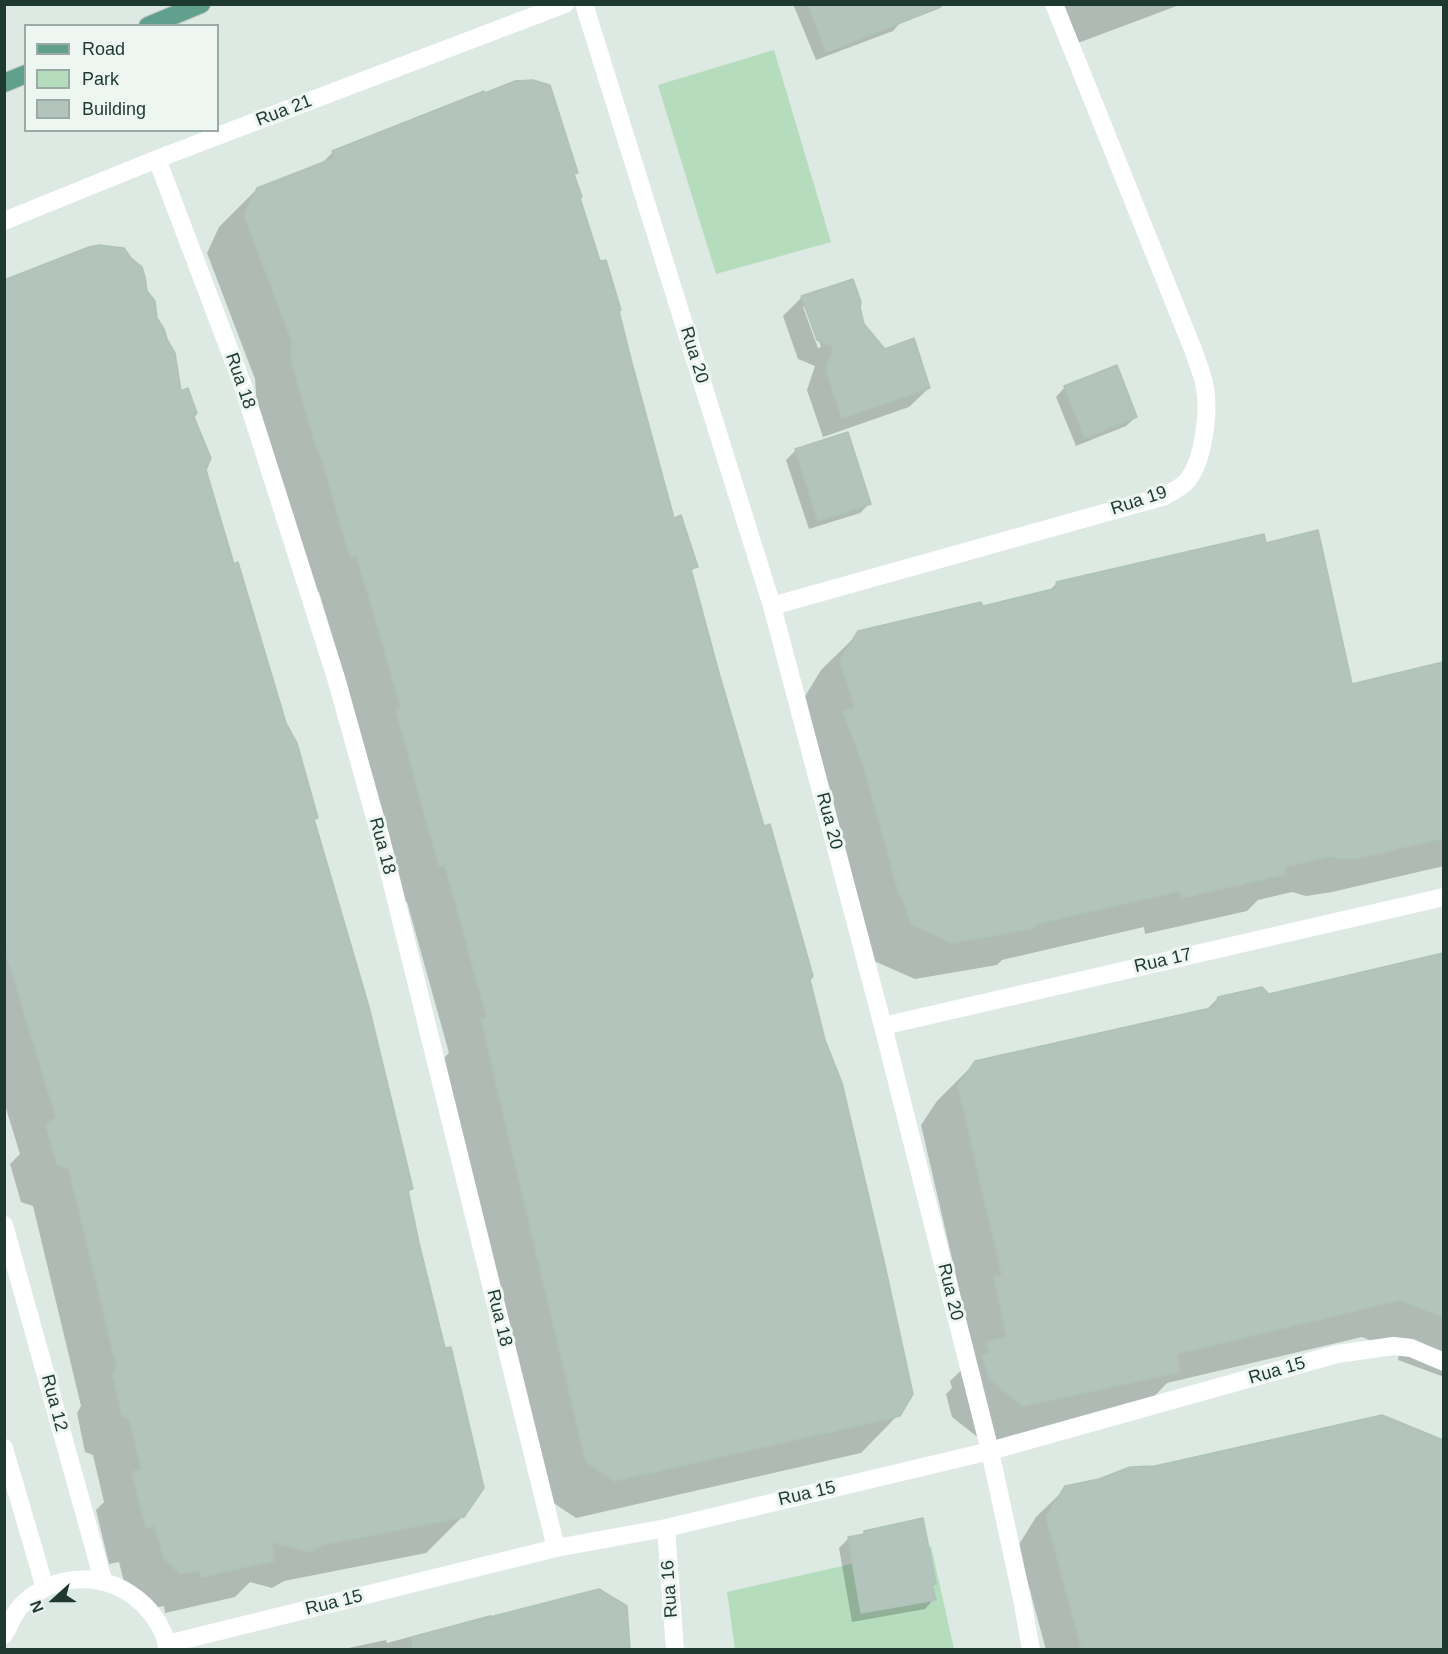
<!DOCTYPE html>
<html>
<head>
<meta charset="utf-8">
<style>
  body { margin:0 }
  #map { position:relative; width:1448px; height:1654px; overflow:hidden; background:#dde9e3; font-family:Arial,sans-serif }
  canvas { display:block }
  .frame { position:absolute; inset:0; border:6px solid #1e3930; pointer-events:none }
  .legend { position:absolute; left:24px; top:24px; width:195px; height:108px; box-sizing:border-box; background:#edf6f1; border:2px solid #9aaaa4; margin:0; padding:8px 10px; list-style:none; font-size:18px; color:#1e3930 }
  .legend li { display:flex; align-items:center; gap:12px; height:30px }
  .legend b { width:30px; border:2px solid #9aaaa4 }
  .north { position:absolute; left:24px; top:1570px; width:60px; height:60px; -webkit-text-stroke:4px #edf6f1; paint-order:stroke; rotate:249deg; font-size:16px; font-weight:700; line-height:24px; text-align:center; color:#1e3930 }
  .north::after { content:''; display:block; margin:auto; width:21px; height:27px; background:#1e3930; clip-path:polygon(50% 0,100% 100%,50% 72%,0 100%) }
</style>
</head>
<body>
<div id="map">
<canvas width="1448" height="1654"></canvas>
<div class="frame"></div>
<ul class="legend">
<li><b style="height:8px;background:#60a08d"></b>Road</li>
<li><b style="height:16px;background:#b4dcbd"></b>Park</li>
<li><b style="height:16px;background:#b2c4bc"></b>Building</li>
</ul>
<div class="north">N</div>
</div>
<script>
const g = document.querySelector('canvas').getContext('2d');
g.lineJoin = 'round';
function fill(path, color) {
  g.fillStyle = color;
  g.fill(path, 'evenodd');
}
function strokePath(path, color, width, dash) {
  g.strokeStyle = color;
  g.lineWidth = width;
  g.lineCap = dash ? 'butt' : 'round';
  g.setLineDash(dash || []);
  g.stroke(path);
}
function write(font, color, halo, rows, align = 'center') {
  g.font = font + ' Arial,sans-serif';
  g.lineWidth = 6;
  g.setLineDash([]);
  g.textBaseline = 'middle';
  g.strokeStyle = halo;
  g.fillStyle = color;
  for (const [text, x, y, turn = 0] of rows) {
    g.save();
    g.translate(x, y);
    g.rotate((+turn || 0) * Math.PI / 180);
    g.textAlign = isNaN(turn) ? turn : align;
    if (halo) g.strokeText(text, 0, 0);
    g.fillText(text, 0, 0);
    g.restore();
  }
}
const green = new Path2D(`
  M774,50L831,242L716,274L658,85Z
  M931,1546L954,1649H735L727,1592Z`);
const shadow = new Path2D(`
  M793,4H909L902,21L893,31L816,60Z
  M1053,4H1182L1070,46Z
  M333,152L576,173L573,175L578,199L599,263L618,311L673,520L696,566L690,572L808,980L898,1415L861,1453L576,1518L549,1500L444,1058L449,1053L407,902L402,903L363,745L335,645L319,592L313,593L257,407L255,379L207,253L219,227L257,189L320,165Z
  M4,282L145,292L180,393L192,417L204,470L284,723L316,817L313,821L412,1189L407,1193L463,1516L426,1553L284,1581L272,1588L250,1582L235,1597L165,1613L164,1606L143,1610L127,1594L119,1562L109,1564L96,1510L104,1502L93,1455L85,1452L77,1413L81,1406L33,1206L21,1202L10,1164L20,1154L4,1102Z
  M802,297L862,325L884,351L929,388L909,407L823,437L807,390L815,366L798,359L783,316ZM803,307H807L821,347L818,348Z
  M1065,387L1136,417L1126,426L1076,446L1056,397Z
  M796,450L869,504L860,513L809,529L786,460Z
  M1264,545L1351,686L1444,664V866L1332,892L1306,896L1292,892L1258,900L1247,911L1145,934L1144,927L1002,960L997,965L915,979L874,961L804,698L821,670L859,633L982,608L1048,592L1057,583Z
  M1444,955V1377L1398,1360L1399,1352L1362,1337L1167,1383L1141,1410L985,1443L952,1417L946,1394L952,1388L950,1381L968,1364L957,1316L964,1310L921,1125L937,1101L975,1063L1205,1011L1218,998L1269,996Z
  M1382,1416L1444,1442V1650H1046L1018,1546L1036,1517L1066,1488Z
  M865,1532L934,1584L931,1587L934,1599L925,1609L852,1622L839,1548L849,1538L861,1536Z
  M491,1615L492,1618L628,1650H339L386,1640L387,1643Z`);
const building = new Path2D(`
  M808,4H941V7L826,52Z
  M533,80L550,85L578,173L574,174L582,197L580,198L600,261L606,260L621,310L619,311L632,363L674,518L681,515L698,567L691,569L719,673L764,826L770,824L813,976L810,980L825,1040L842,1083L884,1261L913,1394L900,1416L614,1481L586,1462L481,1019L487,1018L445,865L439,866L424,812L396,710L401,709L372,607L356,555L350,557L320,452L318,453L292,364V341L244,215L257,188L334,158L332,151L484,91L485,93L515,81Z
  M99,245L124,248L131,258L142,267L145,277L147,291L155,301L157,318L164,329L167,339L175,353L181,391L188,388L197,413L194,417L211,458L206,470L234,564L238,562L286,723L297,743L318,818L314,819L369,1007L413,1189L408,1190L419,1243L445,1348L451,1347L484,1488L464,1517L322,1545L310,1552L271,1542L274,1561L201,1577L200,1570L180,1574L163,1557L155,1526L146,1528L132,1472L142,1470L129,1419L122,1415L113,1375L117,1368L69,1169L57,1165L46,1125L56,1117L4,946V280L89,247Z
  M853,279L861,302L860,307L864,324L885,349L914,338L930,388L842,418L826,370L833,347L817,340L801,296Z
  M1117,365L1137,417L1085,438L1064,386Z
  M848,432L871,504L818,521L795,449Z
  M1318,530L1352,684L1443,662V838L1359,858L1343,859L1330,856L1284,867L1286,874L1181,898L1180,891L1035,924V928L952,943L911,924L901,893L899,894L864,767L843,711L855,708L840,660L858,631L981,602L983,606L1057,588L1056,582L1264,534L1266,543Z
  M1443,953V1317L1400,1300L1176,1354L1180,1372L1023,1406L989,1379L983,1355L990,1353L987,1342L1007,1337L994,1277L1002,1275L958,1086L975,1061L1215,1007L1218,997L1262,987L1269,994Z
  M1382,1415L1443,1440V1650H1082L1046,1517L1065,1486L1099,1479L1130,1467L1155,1466Z
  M923,1518L936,1584L932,1585L936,1600L861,1613L848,1537L864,1534V1531Z
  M599,1589L627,1606L630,1650H413L412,1637Z`);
const minor = new Path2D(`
  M584,4L772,606L883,1026L990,1451L1022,1599L1031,1650
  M157,159L243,386L336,678L381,839L556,1548
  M4,221L157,159L565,4
  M772,606L1165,496C1171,492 1180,488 1185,483C1204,464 1210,409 1204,383C1202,373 1197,362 1194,352L1054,4
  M883,1026L1444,897
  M4,1225L103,1580
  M4,1448L45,1588
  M666,1528L675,1650
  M4,1635C9,1626 14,1614 20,1607C55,1570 109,1571 144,1605C155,1616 167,1634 167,1650
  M167,1644L556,1548L666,1528L990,1451L1337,1354L1394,1346L1411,1348L1444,1362`);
const major = new Path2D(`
  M148,26L201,4
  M4,83L26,74`);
const streetNames = [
  ["Rua 21",284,111,-21],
  ["Rua 20",694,355,73],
  ["Rua 18",240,381,71],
  ["Rua 19",1139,501,-18],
  ["Rua 20",829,821,75],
  ["Rua 18",382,846,75],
  ["Rua 17",1163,961,-13],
  ["Rua 20",950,1292,76],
  ["Rua 18",499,1318,76],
  ["Rua 15",1277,1371,-16],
  ["Rua 12",54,1403,75],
  ["Rua 15",807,1494,-13],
  ["Rua 16",670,1589,-94],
  ["Rua 15",334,1603,-14]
];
fill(green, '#b4dcbd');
fill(shadow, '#0003');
fill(building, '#b2c4bc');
strokePath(building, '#afc3ba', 1.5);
strokePath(major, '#bcc4c1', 20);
strokePath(minor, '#fff', 18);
strokePath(major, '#60a08d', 18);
write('18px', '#1e3930', '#edf6f1', streetNames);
</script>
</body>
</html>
